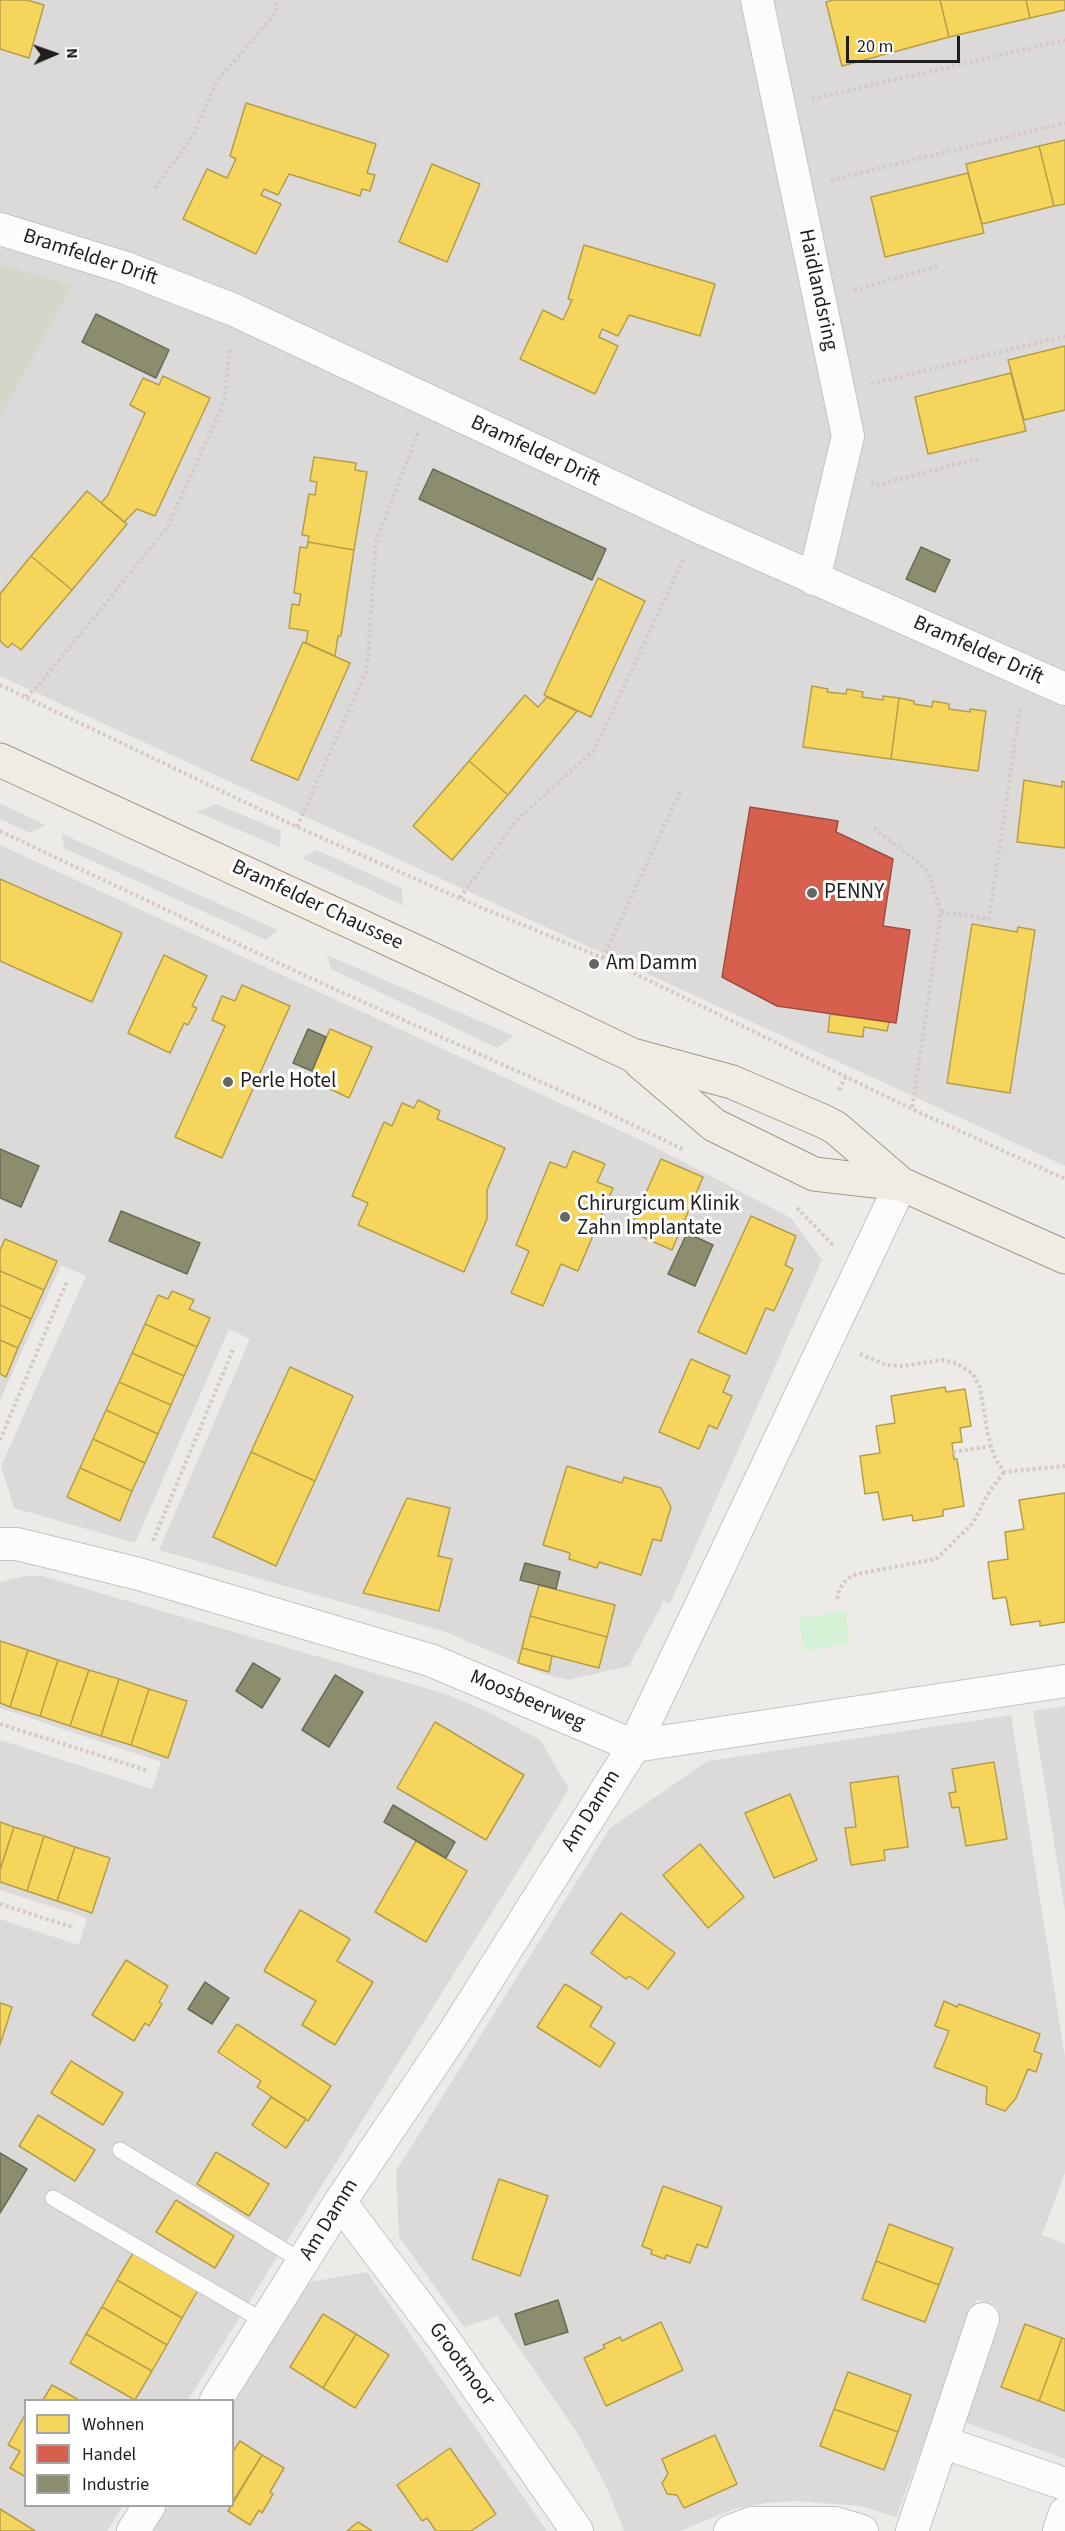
<!DOCTYPE html>
<html>
<head>
<meta charset="utf-8">
<style>
  body { margin:0 }
  #map { position:relative; width:1065px; height:2531px; overflow:hidden; background:#ecebe7; font-family:"Source Sans 3",sans-serif }
  canvas { display:block }
  .legend { position:absolute; left:24px; top:2399px; width:210px; height:108px; box-sizing:border-box; background:#fff; border:2px solid #a5a5a5; margin:0; padding:8px 10px; list-style:none; font-size:18px; color:#1e1e1e }
  .legend li { display:flex; align-items:center; gap:12px; height:30px }
  .legend b { width:30px; border:2px solid #a5a5a5 }
  .north { position:absolute; left:24px; top:24px; width:60px; height:60px; -webkit-text-stroke:4px #fff; paint-order:stroke; rotate:88deg; font-size:16px; font-weight:700; line-height:24px; text-align:center; color:#1e1e1e }
  .north::after { content:''; display:block; margin:auto; width:21px; height:27px; background:#1e1e1e; clip-path:polygon(50% 0,100% 100%,50% 72%,0 100%) }
  .scale { position:absolute; left:846px; top:36px; width:114px; height:27px; box-sizing:border-box; border:3px solid #1e1e1e; border-top:0; padding-left:8px; font-size:18px; line-height:21px; white-space:nowrap; color:#1e1e1e; -webkit-text-stroke:4px #fff; paint-order:stroke }
</style>
</head>
<body>
<div id="map">
<canvas width="1065" height="2531"></canvas>
<ul class="legend">
<li><b style="height:16px;background:#f6d55c"></b>Wohnen</li>
<li><b style="height:16px;background:#d6604d"></b>Handel</li>
<li><b style="height:16px;background:#8c8c6e"></b>Industrie</li>
</ul>
<div class="north">N</div>
<div class="scale">20 m</div>
</div>
<script>
const g = document.querySelector('canvas').getContext('2d');
g.lineJoin = 'round';
function fill(path, color) {
  g.fillStyle = color;
  g.fill(path, 'evenodd');
}
function strokePath(path, color, width, dash) {
  g.strokeStyle = color;
  g.lineWidth = width;
  g.lineCap = dash ? 'butt' : 'round';
  g.setLineDash(dash || []);
  g.stroke(path);
}
function write(font, color, halo, rows, align = 'center') {
  g.font = font + ' "Source Sans 3",sans-serif';
  g.lineWidth = 6;
  g.setLineDash([]);
  g.textBaseline = 'middle';
  g.strokeStyle = halo;
  g.fillStyle = color;
  for (const [text, x, y, turn = 0] of rows) {
    g.save();
    g.translate(x, y);
    g.rotate((+turn || 0) * Math.PI / 180);
    g.textAlign = isNaN(turn) ? turn : align;
    if (halo) g.strokeText(text, 0, 0);
    g.fillText(text, 0, 0);
    g.restore();
  }
}
const residential = new Path2D(`
  M0,0H1065V1166L0,676Z
  M0,845L649,1144L791,1218L822,1260L670,1604L664,1601L629,1666L568,1680L544,1674L443,1631L159,1550L250,1339L229,1329L135,1543L14,1508L1,1466L86,1276L61,1265L0,1400Z
  M24,1576H42L446,1694L490,1713L540,1740L569,1789L188,2400H26V2506H123L107,2531H0V1919L79,1945L87,1918L0,1890V1740L152,1789L161,1762L0,1708V1582Z
  M1065,1706V1911L1033,1711Z
  M1011,1715L1065,2057V2173L1042,2235L1065,2244V2459L957,2419L998,2308L977,2299L896,2517L860,2506L797,2501L766,2503L734,2509L680,2531H624L607,2488L578,2434L497,2316L464,2327L399,2237L396,2171L610,1828L708,1761Z
  M367,2272L547,2531H151L167,2506H232V2400L304,2283Z`);
const religious = new Path2D(`
  M652,40L658,133L541,141L536,47Z
  M15,92L142,134L113,222L0,184V137Z
  M354,225L464,274L430,351L320,303Z
  M251,374L283,390L259,441L224,426L233,395L239,398Z
  M697,384L799,433L788,456L814,469L800,498L773,485L760,511L660,463Z
  M1065,529V614L984,616L982,586H955L954,532Z
  M693,569L817,625L703,879L641,851L612,914L552,887Z
  M0,803L45,825L30,833L0,819Z
  M216,804L281,831L280,847L196,812Z
  M62,834L278,930L266,940L64,848Z
  M317,850L401,888L404,906L302,858Z
  M327,955L514,1036L497,1048L331,969Z`);
const construction = new Path2D(`
  M0,265L72,285L0,417Z`);
const park = new Path2D(`
  M845,1611L850,1644L804,1651L799,1618Z`);
const homes = new Path2D(`
  M0,0H27L44,5L29,58L0,49Z
  M834,0H940L949,37L842,66L826,2Z
  M940,0H1026L1030,18L949,37Z
  M1026,0H1065V10L1030,18Z
  M246,103L376,144L367,173L375,175L370,191L362,189L360,196L289,174L278,195L264,189L261,195L281,204L256,254L183,219L207,169L227,178L236,159L230,156Z
  M1065,140V204L1054,206L1039,146Z
  M1039,146L1054,206L982,224L966,164Z
  M432,164L480,184L447,262L399,242Z
  M968,173L984,233L885,257L871,197Z
  M584,245L715,284L700,336L629,315L618,336L602,329L599,337L618,346L595,394L520,359L543,310L563,320L572,300L568,299Z
  M1065,346V410L1024,420L1008,360Z
  M1011,373L1026,431L928,454L915,397Z
  M163,376L210,398L155,516L137,509L124,522L101,503L108,495L145,413L130,405L143,378L159,385Z
  M314,457L356,463L355,470L367,472L354,550L308,542L309,536L302,535L309,494L315,495L317,482L310,481Z
  M87,491L127,524L72,590L31,556Z
  M308,542L354,550L341,636H338L335,656L306,643L308,631L289,628L292,604L299,605L301,594L294,593L300,547L307,548Z
  M31,556L72,590L21,650L12,643L8,648L0,641V594Z
  M598,578L645,601L591,717L544,695Z
  M303,642L350,663L298,780L251,760Z
  M812,686L828,689L827,692L846,694L847,689L863,692L862,697L883,700V696L899,698L891,759L803,747Z
  M525,695L538,707L547,697L577,711L508,795L469,761Z
  M899,698L914,701V704L932,707L933,701L949,704V709L970,712V709L986,711L978,771L891,759Z
  M469,761L508,795L452,860L413,826Z
  M1024,780L1062,787V781L1065,782V848L1017,842Z
  M0,879L122,933L92,1002L0,961Z
  M972,924L1017,932L1018,927L1035,930L1010,1093L947,1083Z
  M164,955L207,976L192,1006L197,1008L188,1025L184,1023L170,1053L128,1033Z
  M242,985L290,1006L222,1158L175,1137L225,1026L212,1020L222,996L235,1001Z
  M830,1014L889,1022L887,1031L864,1027L863,1037L828,1032Z
  M330,1029L372,1047L349,1098L326,1087L330,1079L312,1071Z
  M418,1100L440,1111L437,1119L505,1148L487,1190V1219L464,1272L358,1225L368,1203L352,1196L384,1122L392,1126L402,1103L414,1108Z
  M573,1151L605,1164L597,1182L613,1188L578,1271L561,1264L543,1306L511,1293L529,1251L516,1245L550,1162L566,1168Z
  M661,1159L703,1177L672,1250L629,1231Z
  M751,1216L796,1236L785,1265L793,1269L774,1311L766,1308L746,1354L698,1332Z
  M5,1239L57,1261L44,1290L0,1271V1250Z
  M0,1271L44,1290L31,1319L0,1305Z
  M172,1291L194,1300L189,1309L210,1318L197,1347L145,1324L158,1295L168,1299Z
  M0,1305L31,1319L18,1348L0,1340Z
  M145,1324L197,1347L184,1376L132,1353Z
  M0,1340L18,1348L6,1377L0,1374Z
  M132,1353L184,1376L171,1405L119,1382Z
  M691,1359L730,1376L723,1392L732,1396L717,1429L709,1425L699,1449L659,1432Z
  M290,1367L353,1396L315,1481L251,1452Z
  M119,1382L171,1405L158,1434L106,1410Z
  M945,1387L946,1392L965,1389L971,1426L960,1428L962,1442L952,1443L954,1459H957L964,1506L943,1510V1516L913,1521L912,1515L883,1520L878,1492L865,1494L860,1456L880,1453L876,1426L895,1423L891,1396Z
  M106,1410L158,1434L145,1463L93,1439Z
  M93,1439L145,1463L132,1491L80,1468Z
  M251,1452L315,1481L276,1566L213,1537Z
  M567,1466L622,1483L624,1477L661,1488L671,1507L661,1541L653,1539L641,1575L599,1562L597,1568L569,1559L570,1553L543,1545Z
  M80,1468L132,1491L120,1521L67,1497Z
  M1065,1493V1622L1040,1626V1621L1011,1625L1006,1597L993,1599L988,1562L1008,1559L1005,1532L1024,1529L1019,1500Z
  M407,1498L450,1508L438,1556L452,1559L439,1611L363,1593Z
  M539,1585L615,1605L607,1637L530,1616Z
  M530,1616L607,1637L599,1668L522,1648Z
  M0,1641L28,1650L10,1707L0,1703Z
  M522,1648L552,1656L549,1672L518,1663Z
  M28,1650L58,1660L40,1716L10,1707Z
  M58,1660L89,1670L70,1726L40,1716Z
  M89,1670L119,1679L101,1736L70,1726Z
  M119,1679L149,1689L131,1745L101,1736Z
  M149,1689L187,1701L168,1758L131,1745Z
  M435,1722L524,1775L486,1840L397,1788Z
  M994,1762L1007,1839L966,1846L959,1807L952,1808L949,1793L956,1792L952,1769Z
  M898,1776L908,1847L884,1850L885,1860L851,1865L845,1828L856,1827L850,1783Z
  M790,1794L817,1860L774,1878L745,1813Z
  M0,1822L14,1827L0,1870Z
  M14,1827L44,1836L27,1891L0,1882V1870Z
  M44,1836L75,1847L57,1901L27,1891Z
  M416,1841L467,1871L426,1942L375,1912Z
  M700,1844L744,1897L708,1928L663,1875Z
  M75,1847L110,1858L92,1913L57,1901Z
  M300,1910L350,1939L337,1961L373,1982L335,2045L302,2025L316,2001L264,1971Z
  M621,1913L675,1953L648,1989L629,1976L626,1979L591,1953Z
  M126,1960L168,1986L159,2002L162,2004L149,2026L145,2023L134,2041L92,2015Z
  M565,1984L602,2007L590,2026L615,2043L600,2067L537,2027Z
  M944,2001L957,2007L959,2004L1040,2034L1034,2051L1042,2054L1036,2072L1028,2069L1016,2098L1005,2111L986,2104L987,2087L934,2067L949,2031L935,2026Z
  M0,2003L12,2007L0,2045Z
  M237,2024L331,2086L308,2121L257,2087L261,2081L218,2052Z
  M71,2061L123,2093L103,2125L51,2093Z
  M271,2097L306,2119L286,2148L252,2125Z
  M38,2115L95,2150L75,2181L19,2146Z
  M216,2152L269,2184L249,2216L197,2184Z
  M499,2179L548,2196L520,2276L472,2259Z
  M663,2186L722,2207L707,2248L697,2244L690,2263L666,2255L665,2259L651,2254L652,2250L642,2246Z
  M176,2200L234,2236L215,2268L156,2232Z
  M889,2224L953,2248L939,2285L876,2261Z
  M133,2253L198,2290L182,2318L117,2280Z
  M876,2261L939,2285L925,2322L862,2299Z
  M117,2280L182,2318L167,2345L102,2307Z
  M102,2307L167,2345L152,2371L86,2334Z
  M323,2314L356,2334L323,2388L290,2367Z
  M661,2322L683,2370L606,2406L584,2358L605,2348L603,2345L620,2337L622,2341Z
  M1025,2324L1062,2338L1039,2401L1001,2387Z
  M86,2334L152,2371L135,2400L70,2363Z
  M356,2334L389,2355L355,2408L323,2388Z
  M1062,2338L1065,2339V2411L1039,2401Z
  M848,2372L911,2395L898,2432L834,2409Z
  M52,2385L79,2400H43Z
  M834,2409L898,2432L884,2470L820,2446Z
  M25,2415L26,2416V2477L10,2468L20,2451L8,2445Z
  M715,2435L737,2484L684,2508L677,2495L667,2494L662,2483L668,2474L662,2459Z
  M240,2441L262,2455L232,2503V2453Z
  M450,2448L496,2514L471,2531H436L427,2518L422,2521L397,2485Z
  M262,2455L284,2468L270,2492L273,2494L262,2513L259,2510L250,2525L228,2511Z
  M0,2509L35,2531H0Z
  M358,2522L372,2531H347Z`);
const shops = new Path2D(`
  M750,807L838,821L836,832L893,859L883,926L910,930L896,1023L777,1006L722,977Z`);
const industry = new Path2D(`
  M96,314L169,350L156,378L82,342Z
  M433,469L606,549L592,580L419,499Z
  M921,547L950,560L935,592L906,579Z
  M308,1029L326,1037L312,1071L293,1063Z
  M0,1149L39,1166L21,1207L0,1198Z
  M121,1211L200,1243L187,1274L109,1241Z
  M687,1233L713,1245L695,1286L668,1274Z
  M525,1563L560,1572L556,1589L520,1580Z
  M253,1663L280,1679L262,1708L236,1691Z
  M335,1675L363,1692L329,1747L302,1730Z
  M393,1805L455,1842L446,1858L384,1822Z
  M205,1982L229,1998L212,2024L188,2009Z
  M0,2153L27,2169L0,2213Z
  M558,2300L568,2332L525,2345L515,2314Z`);
const path = new Path2D(`
  M812,99L1065,40
  M831,180L1065,123
  M155,188L193,136L217,81L275,14L277,0
  M854,290L938,266
  M871,384L1065,336
  M871,483L877,485L981,458
  M0,685L297,827L482,908L603,958L912,1109L1065,1179
  M26,697L38,686L167,528L224,402L230,347
  M297,827L367,669L376,541L418,433
  M874,828L927,870L941,912L912,1109
  M0,831L308,977L590,1104L684,1150
  M460,898L515,822L594,750L684,558
  M941,912L989,919L1020,708
  M603,958L681,790
  M839,1090L846,1076
  M797,1208L834,1246
  M860,1354L886,1365L903,1366L942,1360L956,1363L973,1374L980,1388L988,1435L995,1458L1004,1472L1065,1466
  M0,1440L67,1281
  M953,1452L991,1446
  M153,1541L234,1347
  M837,1599C840,1585 844,1580 857,1574L936,1559L973,1523L989,1492L1004,1472
  M0,1724L149,1771
  M0,1904L75,1928`);
const lane = new Path2D(`
  M120,2150L303,2262
  M53,2198L265,2322`);
const street = new Path2D(`
  M757,0L848,436L814,579
  M0,229L126,268L234,310L699,527L1065,689
  M0,1544H17L139,1574L430,1660L634,1746L1065,1681
  M340,2202L445,2341L577,2531
  M216,2400L340,2202L455,2031L634,1746L901,1184
  M942,2442L983,2319
  M133,2531L149,2506
  M730,2531L752,2523H835L862,2531
  M912,2531L942,2442L1065,2484
  M1059,2531L1065,2513`);
const primary = new Path2D(`
  M0,760L436,961L632,1055L732,1082L825,1122L836,1128L901,1184L1065,1257
  M640,1062L714,1125L814,1174L901,1184`);
const markers = [
  [812,893,6,"#666664"],
  [594,964,6,"#666664"],
  [228,1082,6,"#666664"],
  [565,1217,6,"#666664"]
];
const streetNames = [
  ["Bramfelder Drift",90,258,18],
  ["Haidlandsring",817,290,78],
  ["Bramfelder Drift",535,452,25],
  ["Bramfelder Drift",978,651,24],
  ["Bramfelder Chaussee",317,906,25],
  ["Moosbeerweg",527,1701,23],
  ["Am Damm",592,1811,-58],
  ["Am Damm",330,2220,-58],
  ["Grootmoor",461,2365,54]
];
const poiNames = [
  ["PENNY",824,893],
  ["Am Damm",606,964],
  ["Perle Hotel",240,1082],
  ["Chirurgicum Klinik",577,1205],
  ["Zahn Implantate",577,1229]
];
fill(residential, '#dbdad8');
fill(religious, '#dadad8');
fill(construction, '#d5d5c9');
fill(park, '#d5f2d6');
fill(homes, '#f6d55c');
strokePath(homes, '#b59e49', 1.5);
fill(shops, '#d6604d');
strokePath(shops, '#9f4c3f', 1.5);
fill(industry, '#8c8c6e');
strokePath(industry, '#6b6b56', 1.5);
strokePath(lane, '#c5c4c3', 17);
strokePath(street, '#c5c4c3', 34);
strokePath(primary, '#a29984', 35);
strokePath(path, '#d6c9c6', 4, [3, 3]);
strokePath(lane, '#fcfcfb', 15);
strokePath(street, '#fcfcfb', 32);
strokePath(primary, '#f0ece4', 33);
for (const [x, y, r, color] of markers) {
  const dot = new Path2D();
  dot.arc(x, y, r, 0, 2 * Math.PI);
  g.fillStyle = color;
  g.fill(dot);
  strokePath(dot, '#fff', 2);
}
write('21px', '#1e1e1e', '#fff', streetNames);
write('21px', '#1e1e1e', '#fff', poiNames, 'left');
</script>
</body>
</html>
